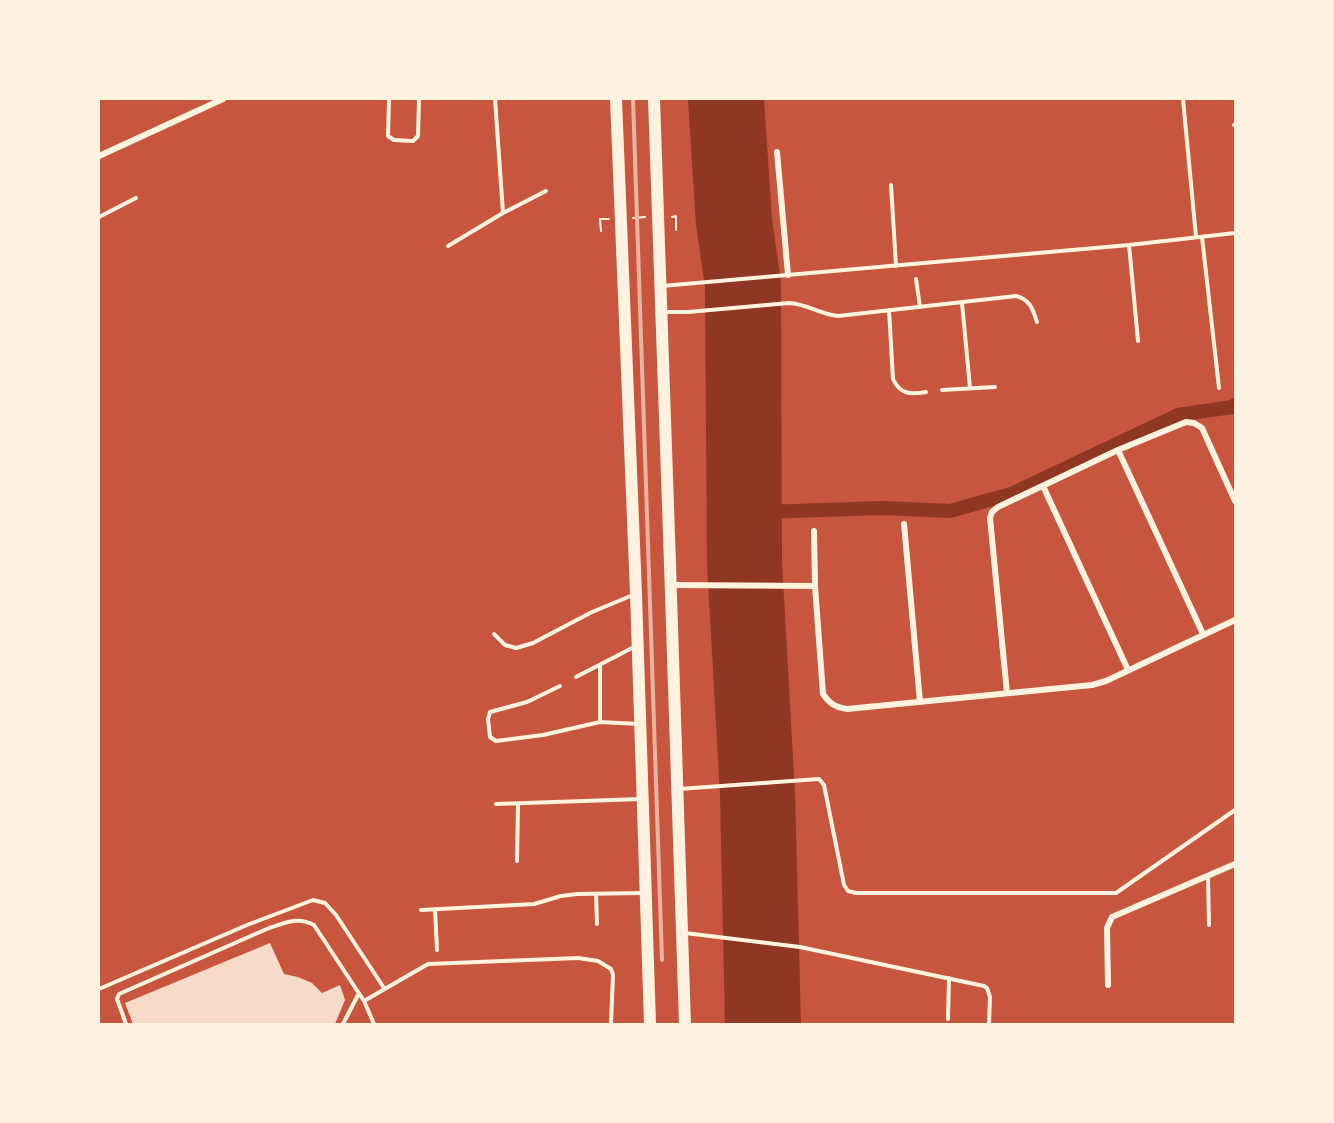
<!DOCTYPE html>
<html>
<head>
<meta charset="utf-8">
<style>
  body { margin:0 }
  #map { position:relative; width:1334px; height:1123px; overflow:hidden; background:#c8553d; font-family:Arial,sans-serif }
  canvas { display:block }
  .frame { position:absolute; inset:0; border:100px solid #fff3e0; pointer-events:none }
</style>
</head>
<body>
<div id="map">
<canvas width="1334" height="1123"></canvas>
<div class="frame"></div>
</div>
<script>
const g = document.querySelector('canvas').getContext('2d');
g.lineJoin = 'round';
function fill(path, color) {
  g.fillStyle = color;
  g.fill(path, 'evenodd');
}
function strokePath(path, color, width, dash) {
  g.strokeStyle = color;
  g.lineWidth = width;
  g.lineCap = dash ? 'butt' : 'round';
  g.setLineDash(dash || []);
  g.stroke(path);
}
const water = new Path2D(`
  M688,99H764L772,218L781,282L782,563L795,792L801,1024H725L720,795L707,565L705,287L696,225Z`);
const canal = new Path2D(`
  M764,512L883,508L950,511L1011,494L1178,415L1232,407L1235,405`);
const building = new Path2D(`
  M270,943L284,974L298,977L312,983L322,993L340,985L345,1000L335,1024H133L125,1003Z`);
const path = new Path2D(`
  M672,217L676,216V230
  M633,218L645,217
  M601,231L600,219H609`);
const service = new Path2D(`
  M389,99L388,136L394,140L413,141L418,136L419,99
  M495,99L503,213L546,191
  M1183,99L1196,237
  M1234,125H1235
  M891,185L896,266
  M99,217L136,198
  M1202,237L1219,388
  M1129,245L1138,341
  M448,246L503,213
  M916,279L920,307
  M662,286L1129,245L1235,233
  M962,303L970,388
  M889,310L893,379C900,394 910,395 926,392
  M664,312H688L789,303C807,304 820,314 838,316L1016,296C1030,299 1033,310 1037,322
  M942,390L995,387
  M494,634L505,645L516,648L533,643L592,612L633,595
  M600,665V722
  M576,677L634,647
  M560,686L527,702L490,712L488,719L490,737L496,741L543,735L600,722L639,724
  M679,789L819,779L824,785L844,885L848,891L856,893H1116L1235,810
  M496,804L641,799
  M517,861L518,804
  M1208,876L1209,925
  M596,894L597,924
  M435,909L437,950
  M421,910L534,904L561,896L577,894L643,893
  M685,933L800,947L984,986L987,988L990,997L989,1024
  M99,989L247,925L313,900L325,903L336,915L384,988
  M364,1001L374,1024
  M948,1019L949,978
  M126,1024L117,999L119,994L269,928C286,923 297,916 314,925L364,1001L428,964L578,958L598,961L611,969L613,975L611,1024
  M343,1024L359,993`);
const minor = new Path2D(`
  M777,152L788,275
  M99,156L223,99
  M1118,450L1203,634
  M1043,486L1128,670
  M904,524L920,702
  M814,531L815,586
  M671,585L815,586L823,694C830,704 835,707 847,709L1092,685L1106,681L1235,620
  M1007,693L990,518L992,512L998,507L1118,450L1186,422L1194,423L1202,428L1235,501
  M1108,985L1107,928L1112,917L1235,864`);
const trunk = new Path2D(`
  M616,99L636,594L650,1024
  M654,99C667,407 673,716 685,1024`);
const rail = new Path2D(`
  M633,99L662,960`);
fill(water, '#8f3625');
strokePath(canal, '#8f3625', 14);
fill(building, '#f7dbc8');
strokePath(path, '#fff3e0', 2);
strokePath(service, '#fff3e0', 4);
strokePath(minor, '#fff3e0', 6);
strokePath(trunk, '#fff3e0', 12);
strokePath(rail, '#e9b49f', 4);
</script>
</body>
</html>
